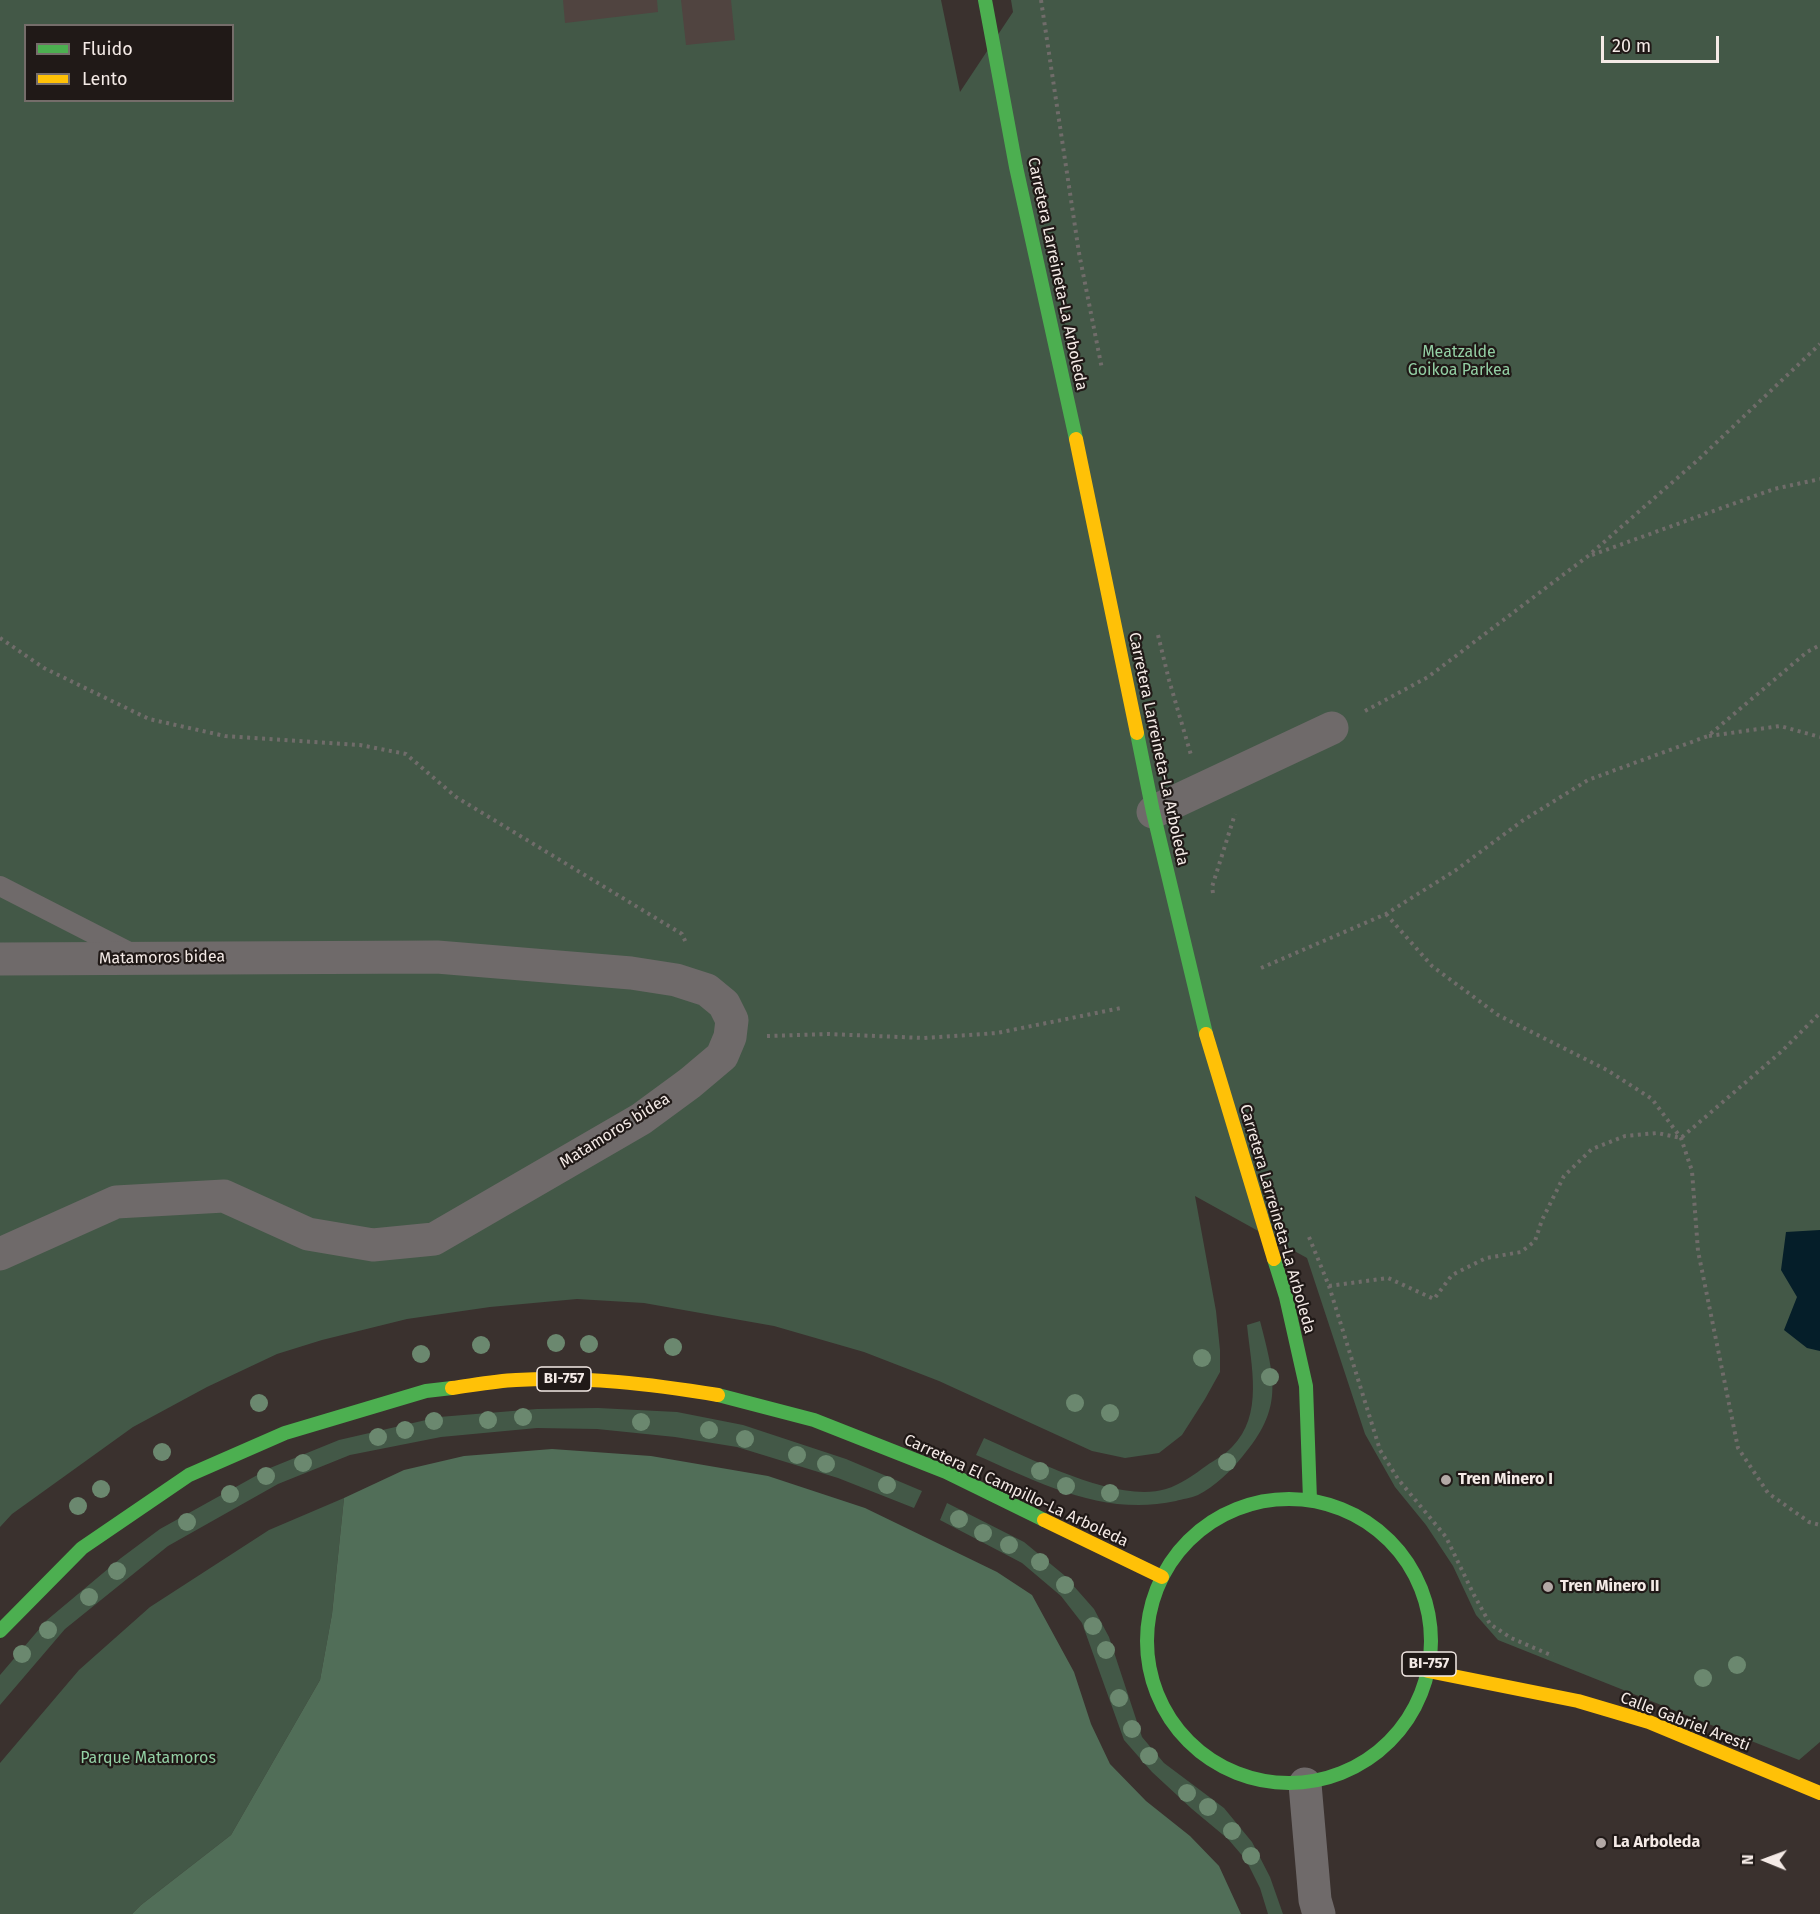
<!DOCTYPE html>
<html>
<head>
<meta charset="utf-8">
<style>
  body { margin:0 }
  #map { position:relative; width:1820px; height:1914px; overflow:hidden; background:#3a312e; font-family:"Fira Sans",sans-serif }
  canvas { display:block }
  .legend { position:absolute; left:24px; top:24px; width:210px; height:78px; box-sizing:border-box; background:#201917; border:2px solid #756d6a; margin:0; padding:8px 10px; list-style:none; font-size:18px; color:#f4eae6 }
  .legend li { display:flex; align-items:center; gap:12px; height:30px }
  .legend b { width:30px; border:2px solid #756d6a }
  .north { position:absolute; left:1736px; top:1830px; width:60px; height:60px; -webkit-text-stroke:4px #201917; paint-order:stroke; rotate:271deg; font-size:16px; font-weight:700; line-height:24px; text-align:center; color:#f4eae6 }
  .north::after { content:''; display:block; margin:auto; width:21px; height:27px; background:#f4eae6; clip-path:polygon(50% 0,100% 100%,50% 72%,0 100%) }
  .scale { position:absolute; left:1601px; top:36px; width:118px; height:27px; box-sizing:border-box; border:3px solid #f4eae6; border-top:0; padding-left:8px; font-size:18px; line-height:21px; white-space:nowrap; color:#f4eae6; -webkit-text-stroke:4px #201917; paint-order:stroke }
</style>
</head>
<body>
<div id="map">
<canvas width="1820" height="1914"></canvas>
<ul class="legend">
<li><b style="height:8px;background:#4caf50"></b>Fluido</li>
<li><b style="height:8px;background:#ffc107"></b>Lento</li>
</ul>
<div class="north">N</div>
<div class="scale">20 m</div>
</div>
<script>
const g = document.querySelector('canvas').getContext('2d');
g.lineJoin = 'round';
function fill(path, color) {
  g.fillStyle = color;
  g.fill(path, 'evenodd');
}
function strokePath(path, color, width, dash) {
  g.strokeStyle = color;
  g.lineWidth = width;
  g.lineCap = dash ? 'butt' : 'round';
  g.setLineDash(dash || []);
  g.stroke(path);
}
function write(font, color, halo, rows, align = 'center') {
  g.font = font + ' "Fira Sans",sans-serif';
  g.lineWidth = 4.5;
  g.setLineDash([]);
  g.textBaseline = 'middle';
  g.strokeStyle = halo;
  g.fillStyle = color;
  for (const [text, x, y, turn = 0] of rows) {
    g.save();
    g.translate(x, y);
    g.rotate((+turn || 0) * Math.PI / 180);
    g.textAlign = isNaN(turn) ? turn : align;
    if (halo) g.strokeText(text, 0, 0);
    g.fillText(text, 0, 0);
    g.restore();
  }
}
const green = new Path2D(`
  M0,0H941L960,92L1013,12L1011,0H1820V1742L1799,1760L1498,1640L1476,1615L1453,1566L1426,1525L1395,1487L1365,1434L1307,1258L1195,1196L1216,1311L1220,1350V1372L1205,1399L1182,1435L1159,1453L1125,1458L1092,1451L939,1381L864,1352L774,1326L644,1303L577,1299L490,1307L407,1319L322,1340L277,1354L207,1387L133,1427L12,1514L0,1527ZM26,26H232V100H26Z
  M1260,1321C1275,1379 1284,1408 1242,1457C1230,1472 1215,1486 1198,1495C1191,1498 1182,1499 1176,1501C1104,1517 1040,1483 976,1455L984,1438C1030,1458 1117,1504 1166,1489C1180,1485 1195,1474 1206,1466C1214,1460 1225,1455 1232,1447C1264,1415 1251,1366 1247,1325Z
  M598,1408L677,1412L743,1425L846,1459L922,1491L914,1508L838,1478L737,1447L675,1437L597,1429L537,1428L441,1437L350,1455L278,1484L168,1546L65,1629L0,1705V1675L47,1620L121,1558L160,1529L270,1468L339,1440L439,1417L537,1409Z
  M344,1498L332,1614L320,1680L231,1835L141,1905L132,1914H0V1763L79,1670L150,1607L269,1530Z
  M947,1503L1024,1542L1064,1575L1094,1609L1109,1637L1142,1737L1164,1763L1224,1808L1252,1842L1270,1877L1283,1914H1268L1260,1888L1246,1860L1228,1839L1192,1809L1152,1772L1124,1740L1082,1623L1061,1596L1022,1563L940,1520Z`);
const forest = new Path2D(`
  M552,1449L651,1456L768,1476L865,1508L997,1572L1032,1595L1074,1672L1091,1724L1110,1764L1146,1801L1190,1836L1219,1866L1241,1914H132L141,1905L231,1835L320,1680L332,1614L344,1498L404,1470L464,1456Z`);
const water = new Path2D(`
  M1820,1230V1351L1807,1348L1784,1330L1797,1297L1781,1270L1786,1232Z`);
const building = new Path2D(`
  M563,0H657L658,12L565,23Z
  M681,0H731L735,40L686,45Z`);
const path = new Path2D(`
  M1041,0L1079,253L1102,369
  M1592,555L1774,489L1820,479
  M1158,635L1169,680L1191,755
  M0,638L44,668L149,719L225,736L360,745L406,754L456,797L682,934L687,945
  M1365,711L1428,677L1588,556L1699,459L1820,344
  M1709,736L1780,726L1820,737
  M1213,893L1212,887L1235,814
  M1386,914L1432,966L1498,1015L1607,1070L1652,1099L1681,1138L1692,1171L1698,1251L1738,1448L1768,1493L1809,1522L1820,1525
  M1261,968L1386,914L1456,870L1522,821L1588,780L1708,736L1807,652L1820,645
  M767,1036L828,1034L924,1038L997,1033L1121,1008
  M1309,1237L1329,1286L1380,1450L1398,1479L1446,1537L1474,1595L1490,1624L1511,1638L1553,1656
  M1329,1286L1388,1278L1434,1299L1452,1275L1486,1258L1521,1252L1535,1241L1542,1220L1564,1176L1592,1149L1625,1136L1657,1133L1681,1138L1782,1051L1820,1013`);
const lane = new Path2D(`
  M0,886L133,954`);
const street = new Path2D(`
  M1153,812L1332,728
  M0,959L437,957L631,973L676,980L707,990L724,1004L732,1020L730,1037L722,1056L690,1083L641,1119L434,1239L373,1245L308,1234L224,1196L116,1202L0,1254
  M1305,1784L1315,1900L1319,1914`);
const fast = new Path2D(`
  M985,0L1016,167L1076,439
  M1137,733L1153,812L1206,1034
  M1274,1259L1286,1297L1306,1386L1310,1500
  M718,1395L814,1420L946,1472L1044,1520
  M1147 1641a142 142 0 1 1 284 0a142 142 0 1 1-284 0Z
  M0,1631L82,1548L189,1475L285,1433L426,1391L452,1388`);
const slow = new Path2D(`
  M1076,439L1137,733
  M1206,1034L1274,1259
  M452,1388C474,1385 495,1381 516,1380C584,1376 651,1384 718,1395
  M1044,1520L1162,1577
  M1428,1671L1578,1701L1649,1722L1820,1793`);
const trees = [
  [556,1343],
  [589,1344],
  [481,1345],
  [673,1347],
  [421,1354],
  [1202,1358],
  [1270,1377],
  [259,1403],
  [1075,1403],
  [1110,1413],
  [523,1417],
  [488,1420],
  [434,1421],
  [641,1422],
  [405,1430],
  [709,1430],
  [378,1437],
  [745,1439],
  [162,1452],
  [797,1455],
  [1227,1462],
  [303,1463],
  [826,1464],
  [1040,1471],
  [266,1476],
  [887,1485],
  [1066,1486],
  [101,1489],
  [1110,1493],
  [230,1494],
  [78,1506],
  [959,1519],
  [187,1522],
  [983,1533],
  [1009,1545],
  [1040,1562],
  [117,1571],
  [1065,1585],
  [89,1597],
  [1093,1626],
  [48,1630],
  [1106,1650],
  [22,1654],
  [1737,1665],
  [1703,1678],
  [1119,1698],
  [1132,1729],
  [1149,1756],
  [1187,1793],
  [1208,1807],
  [1232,1831],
  [1251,1856]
];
const markers = [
  [1446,1480,6,"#b3a9a6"],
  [1548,1587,6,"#b3a9a6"],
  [1601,1843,6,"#b3a9a6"]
];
const shields = [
  [564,1379,54],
  [1429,1664,54]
];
const shieldNames = [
  ["BI-757",564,1379],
  ["BI-757",1429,1664]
];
const streetNames = [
  ["Carretera Larreineta-La Arboleda",1057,274,78],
  ["Carretera Larreineta-La Arboleda",1158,749,78],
  ["Matamoros bidea",162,958,-1],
  ["Matamoros bidea",615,1131,-32],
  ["Carretera Larreineta-La Arboleda",1277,1219,74],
  ["Carretera El Campillo-La Arboleda",1016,1491,25],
  ["Calle Gabriel Aresti",1685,1722,21]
];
const parkNames = [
  ["Meatzalde",1459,353],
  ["Goikoa Parkea",1459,371],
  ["Parque Matamoros",148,1759]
];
const poiNames = [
  ["Tren Minero I",1458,1480],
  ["Tren Minero II",1560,1587],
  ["La Arboleda",1613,1843]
];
fill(green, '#435847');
fill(forest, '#516e58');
fill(water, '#051e29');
fill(building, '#504440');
strokePath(path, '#706c6a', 4, [3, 4.5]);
strokePath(lane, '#6f6a6a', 20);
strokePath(street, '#6f6a6a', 33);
strokePath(fast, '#4caf50', 14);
strokePath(slow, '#ffc107', 14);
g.fillStyle = '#6b886f';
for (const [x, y] of trees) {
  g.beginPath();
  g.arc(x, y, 9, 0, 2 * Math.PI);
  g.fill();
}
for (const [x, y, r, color] of markers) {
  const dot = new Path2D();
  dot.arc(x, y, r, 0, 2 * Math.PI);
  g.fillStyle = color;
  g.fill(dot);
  strokePath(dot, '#201917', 2);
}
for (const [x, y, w] of shields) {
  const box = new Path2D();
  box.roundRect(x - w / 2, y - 12, w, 24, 4.5);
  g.fillStyle = '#201917';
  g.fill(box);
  strokePath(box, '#f4eae6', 1.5);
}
write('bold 15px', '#f4eae6', null, shieldNames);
write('16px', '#f4eae6', '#201917', streetNames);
write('16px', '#93cfa4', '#201917', parkNames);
write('bold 16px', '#f4eae6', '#201917', poiNames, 'left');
</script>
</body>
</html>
